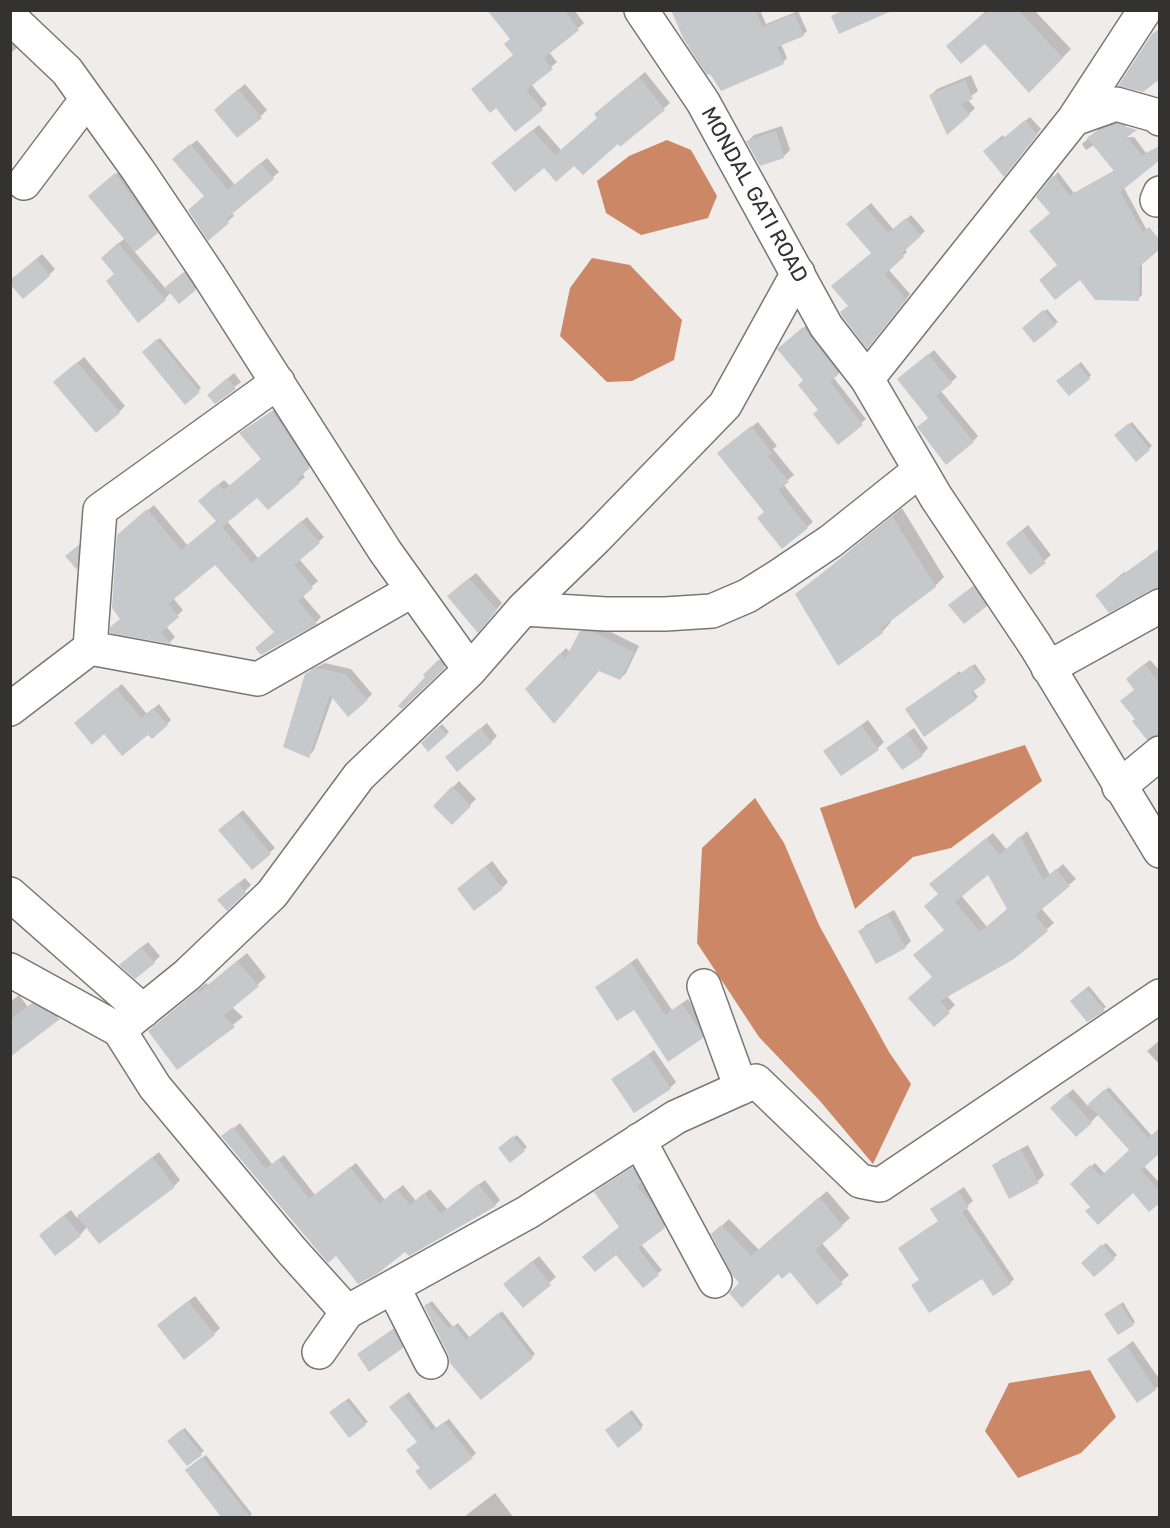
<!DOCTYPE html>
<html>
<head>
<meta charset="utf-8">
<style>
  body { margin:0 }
  #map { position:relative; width:1170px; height:1528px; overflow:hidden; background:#f0ecea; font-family:Rubik,sans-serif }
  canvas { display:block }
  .frame { position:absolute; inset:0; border:12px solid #333231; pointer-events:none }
</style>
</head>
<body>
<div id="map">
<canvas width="1170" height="1528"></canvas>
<div class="frame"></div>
</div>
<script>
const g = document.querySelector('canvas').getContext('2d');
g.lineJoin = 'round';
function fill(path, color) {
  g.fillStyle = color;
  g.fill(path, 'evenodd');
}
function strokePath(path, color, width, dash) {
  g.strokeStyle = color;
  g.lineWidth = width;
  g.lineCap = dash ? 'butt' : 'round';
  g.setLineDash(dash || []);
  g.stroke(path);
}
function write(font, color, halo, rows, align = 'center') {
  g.font = font + ' Rubik,sans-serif';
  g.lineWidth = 4.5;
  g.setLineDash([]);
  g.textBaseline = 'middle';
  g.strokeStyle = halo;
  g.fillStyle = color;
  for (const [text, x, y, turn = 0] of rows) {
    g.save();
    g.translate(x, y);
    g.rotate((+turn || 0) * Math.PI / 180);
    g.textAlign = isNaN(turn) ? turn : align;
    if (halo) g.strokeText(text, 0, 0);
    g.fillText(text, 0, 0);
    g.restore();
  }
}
const water = new Path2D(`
  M667,140L691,150L717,196L708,218L641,235L606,213L597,181L629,156Z
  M592,258L630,265L682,320L674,360L632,381L607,382L560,336L570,288Z
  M1025,745L1042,781L951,848L913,857L855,909L820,808Z
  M755,798L784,843L819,925L889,1052L911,1084L873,1164L820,1101L759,1037L697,943L702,848Z
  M1090,1370L1116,1417L1081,1453L1018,1478L985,1431L1009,1383Z`);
const shadow = new Path2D(`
  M489,10H574L584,23L549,52L557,62L531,84L547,104L515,130L514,55L512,38Z
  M672,10H760L766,24L798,11L807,31L803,35L781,44L787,58L783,62Z
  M987,10H1034L1071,49L1029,91L985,41L957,37Z
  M10,32L22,43L10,54Z
  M645,72L670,103L621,145L618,142L575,163L500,157L539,125L561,150L598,118L602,108Z
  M971,75L978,91L967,99L975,108L969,114L931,95L937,89Z
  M245,84L267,110L261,116L222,104Z
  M1030,117L1041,129L1009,170L989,147L1003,135L1005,138Z
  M1121,121L1131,123L1105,139L1134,137L1146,153L1160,146V159L1124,188L1157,249L1142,262V295L1138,299L1080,277L1059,265L1052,213L1038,197L1058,172L1074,193L1115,170L1094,145L1086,150L1082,144L1100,128Z
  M782,126L790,150L784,156L760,164L748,141L754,135Z
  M197,140L235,185L267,158L279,172L232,213L234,216L208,238L205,196L181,153Z
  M122,169L163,226L134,251L166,289L190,267L201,282L195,289L171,292L165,299L116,274L108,252L125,238L97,190Z
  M871,203L894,230L911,215L925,231L905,249L907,252L888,269L910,294L872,342L849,305L872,253L852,220Z
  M42,254L55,269L49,275L17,276Z
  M1047,309L1058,322L1055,324L1027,325Z
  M808,324L843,369L833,377L866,419L838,443L784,344Z
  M160,338L201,388L185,403L144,352Z
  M934,350L957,377L941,391L978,436L973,441L930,417L904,374Z
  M84,357L125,406L119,412L61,376Z
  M1081,362L1091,375L1089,378L1061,379Z
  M234,373L241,382L215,402V389Z
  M278,407L314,462L302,473L305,477L299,482L268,508L258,496L227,521L258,558L307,517L324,537L299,559L318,581L302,595L321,617L316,622L276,632L215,563L173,598L183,610L166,626L175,637L170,642L112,631L122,618L124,530L154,505L188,546L217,521L206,495L224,480L230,486L263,459L241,433Z
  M758,422L777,446L773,449L794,475L783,484L813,522L807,527L766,511L724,448Z
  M1132,422L1152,446L1136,460L1119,433Z
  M902,508L944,577L935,586L890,620L891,622L882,632L797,594Z
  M1028,525L1051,555L1030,573L1014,537Z
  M84,541L82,562L77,568L73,550Z
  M1160,548V587L1097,595L1124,572L1125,573Z
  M476,573L502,603L484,624L455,590Z
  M980,581L992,599L986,605L957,599Z
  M587,626L601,627L639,646L626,673L620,679L599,669L527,689L566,648L571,653L581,632Z
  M446,654L450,660L402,707L427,677L425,675Z
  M1150,660L1160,671V733L1137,719L1133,673Z
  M325,663L351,669L372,694L367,699L333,696L314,750L309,756L306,675L312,669Z
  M975,664L986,680L973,690L978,697L975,699L909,707L960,671L961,674Z
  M122,684L147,714L159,704L171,720L167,724L148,733L104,732L81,719Z
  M868,720L884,742L878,748L825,752Z
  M487,723L497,736L491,742L453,751Z
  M442,724L449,732L428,749L423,743Z
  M914,728L928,748L922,755L895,742Z
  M459,781L476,799L452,823L435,806Z
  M243,810L275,848L252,868L225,826Z
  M1027,831L1050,875L1063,864L1076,879L1041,908L1054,923L1013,958L947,996L955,1005L934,1025L933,977L946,929L938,878L993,833L1007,850ZM989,873L1009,909L987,927L961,895Z
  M492,861L508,882L502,888L459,889Z
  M245,878L251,885L227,909L225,894Z
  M894,910L911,941L905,947L860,931L866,925Z
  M148,942L160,956L154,962L127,959Z
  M247,953L266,977L232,1007L243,1017L177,1068L150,1031L206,983L208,985Z
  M637,958L672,1010L688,999L708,1031L702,1037L634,1008L597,987Z
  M1089,986L1106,1007L1088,1020L1074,998Z
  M19,995L28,1007L41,996L66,1010L10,1055V1002Z
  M1160,1040V1065L1147,1051Z
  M654,1050L676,1082L670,1088L613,1080Z
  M1109,1087L1152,1136L1143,1165L1160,1183V1201L1133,1191L1092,1207L1072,1184L1095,1163L1105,1174L1131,1150L1099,1114L1091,1122L1058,1102L1073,1089L1088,1106Z
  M240,1123L272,1164L284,1155L315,1195L356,1163L385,1200L403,1185L416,1201L430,1189L447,1209L485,1180L500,1200L495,1205L406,1250L336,1254L226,1134Z
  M517,1135L527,1147L510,1161L502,1146Z
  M1028,1145L1044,1175L1038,1181L1010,1197L994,1166L1000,1160Z
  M159,1152L180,1180L174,1186L87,1227L80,1235L47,1229L71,1210L77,1218Z
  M637,1165L644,1178L640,1181L656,1201L668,1223L641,1244L662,1270L643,1286L616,1253L620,1226L600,1188Z
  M964,1187L973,1201L966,1207L1014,1279L1010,1283L982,1277L913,1285L920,1279L940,1221L937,1205Z
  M827,1191L850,1218L822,1243L849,1275L817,1303L790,1270L741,1283L713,1234L729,1219L759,1250Z
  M1106,1243L1117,1255L1094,1275L1083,1263Z
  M539,1256L556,1277L523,1305L512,1278Z
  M195,1296L220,1328L214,1334L165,1319Z
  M432,1301L453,1327L458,1323L470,1338L502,1311L535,1354L481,1398L426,1306Z
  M1123,1302L1135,1322L1133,1324L1109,1312Z
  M400,1324L408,1341L402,1347L359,1354Z
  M1133,1341L1160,1380V1385L1155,1389L1109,1359Z
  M409,1392L436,1428L449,1419L476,1453L472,1457L418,1442L396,1403Z
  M349,1398L368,1422L365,1424L334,1410Z
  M632,1410L643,1425L641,1428H609Z
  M185,1428L204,1451L188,1464L171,1438Z
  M206,1455L252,1514L248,1518L190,1467Z
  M495,1493L514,1518H464L469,1513Z`);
const building = new Path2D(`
  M487,10H564L579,30L544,58L553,69L526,90L543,110L515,132L496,108L490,113L471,89L513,55L504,44L510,39Z
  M671,10H755L762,27L794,14L804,36L777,47L784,64L721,91L710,74L707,75L684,40Z
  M843,10H894L839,34L831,16Z
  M992,10H1018L1063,58L1029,93L985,44L961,64L946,46L977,19Z
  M1160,28V79L1143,92L1118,86L1152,34Z
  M639,77L665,110L620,147L618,144L583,175L574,166L556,182L544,168L515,192L491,163L532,130L555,155L597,118L594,114Z
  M965,80L973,99L960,104L970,115L947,135L929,95Z
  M238,89L262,118L237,138L214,110Z
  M1025,120L1037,135L1004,177L983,151L998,139L1000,141Z
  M1117,124L1137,130L1127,137L1142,156L1160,146V160L1120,192L1143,232L1149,227L1160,240V249L1139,267V301L1095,300L1080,280L1055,300L1039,280L1057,265L1029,231L1050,213L1036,197L1053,175L1070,196L1114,171L1087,138L1095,132Z
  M776,131L784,158L760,166L746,141Z
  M190,144L228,190L260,163L274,179L226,219L229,223L208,241L188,210L204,196L172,159Z
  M115,173L158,233L135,252L88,196Z
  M866,207L888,233L906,218L921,236L901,254L904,257L885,274L906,300L867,349L842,316L840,312L848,306L831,286L871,253L846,224Z
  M118,243L166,300L138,323L106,281L114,274L101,258Z
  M36,259L50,276L23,299L10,284V280Z
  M184,272L196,290L179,304L165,287Z
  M1043,310L1056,325L1034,343L1022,328Z
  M803,327L839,374L830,382L863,425L838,445L813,414L818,410L798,385L803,380L777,349Z
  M157,339L200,392L185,405L142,352Z
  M928,354L952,383L936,396L974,442L946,465L917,427L928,418L897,379Z
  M77,362L120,413L96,433L53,382Z
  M1078,364L1090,379L1069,396L1056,381Z
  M227,378L236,389L215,404L207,395Z
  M272,411L310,468L297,479L300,483L268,510L257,498L222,527L252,563L301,521L320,543L294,565L313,588L298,601L317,624L261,655L255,648L274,632L215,565L168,604L179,617L161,632L171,644L110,633V627L120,619L112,608L117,535L147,509L181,550L216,521L198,501L218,484L224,490L261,459L239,433Z
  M1129,423L1150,450L1136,462L1114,435Z
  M751,426L772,453L768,456L789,482L778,490L808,528L782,549L757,518L764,512L717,453Z
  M892,516L936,587L880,629L883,633L838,666L795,594L850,552L849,551Z
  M1022,530L1046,563L1030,575L1006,543Z
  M79,545L77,570L65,556Z
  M1160,548V587L1151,590L1109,613L1095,595Z
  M469,578L497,610L478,633L447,596Z
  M973,586L987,606L964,624L948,605Z
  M580,631L594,632L634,652L620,680L599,671L554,724L525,689L560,653L565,659Z
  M439,659L445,668L402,709L398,706L425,677L423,675Z
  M1144,664L1160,684V735L1147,740L1132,721L1135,719L1120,701L1134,690L1126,679Z
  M972,665L985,683L971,693L976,700L924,737L905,709L957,673L958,675Z
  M316,668L345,674L368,700L348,717L330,695L309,758L283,747L305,674Z
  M116,688L141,718L153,708L168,725L152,739L148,735L122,756L104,734L92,745L74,723Z
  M861,725L879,750L841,776L823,751Z
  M439,726L447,735L428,752L421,743Z
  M480,728L492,743L457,772L445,757Z
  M907,733L923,756L902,770L886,748Z
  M452,786L471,806L452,825L433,806Z
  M238,814L271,854L252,870L218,830Z
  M1020,836L1043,880L1056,869L1070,886L1035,915L1048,931L1014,959L940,1001L950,1013L934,1027L908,998L932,977L913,955L944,930L924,906L938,894L929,884L986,838L1000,855ZM988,875L1007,909L980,932L955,902Z
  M485,866L503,889L474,911L457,889Z
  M238,883L246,893L227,911L217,900Z
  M888,915L906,948L876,964L858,931Z
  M141,947L155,963L135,979L119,965Z
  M237,961L259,986L223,1016L235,1027L177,1070L148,1031L197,991L199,993Z
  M631,963L665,1015L682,1004L701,1032L703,1038L668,1062L634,1010L617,1021L595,987Z
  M1086,988L1105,1011L1087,1022L1070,1001Z
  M32,1003L60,1019L10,1057V1020Z
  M648,1055L671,1089L634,1113L611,1079Z
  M1105,1089L1148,1138L1160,1128V1153L1141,1170L1160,1191V1203L1149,1212L1133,1193L1098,1225L1085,1211L1090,1207L1070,1184L1090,1165L1101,1176L1129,1150L1088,1104Z
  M1066,1094L1092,1123L1076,1137L1050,1108Z
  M233,1127L266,1169L278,1159L309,1199L350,1167L379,1204L397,1189L410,1205L424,1193L441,1214L478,1184L496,1206L409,1256L405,1252L377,1274L358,1284L336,1256L328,1263L221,1136Z
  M513,1136L525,1151L510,1163L498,1148Z
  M1021,1150L1039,1183L1009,1199L992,1165Z
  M152,1157L175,1187L99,1244L77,1216Z
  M632,1167L641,1183L637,1186L653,1205L665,1228L638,1248L659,1275L643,1288L616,1255L595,1272L582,1257L619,1227L594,1192Z
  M958,1191L969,1207L962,1212L1011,1284L993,1296L982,1279L929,1313L911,1285L919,1280L898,1248L938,1221L930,1209Z
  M819,1197L843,1226L815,1250L843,1284L817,1305L790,1272L782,1279L778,1274L742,1308L729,1293L739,1283L732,1275L711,1234L721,1225L751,1256Z
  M64,1215L81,1236L55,1256L39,1235Z
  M1102,1244L1115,1259L1094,1277L1081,1263Z
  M532,1261L551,1285L523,1308L503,1284Z
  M188,1301L215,1335L184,1360L157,1325Z
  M428,1303L449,1329L454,1325L466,1340L498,1313L533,1358L481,1400L450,1363L448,1354L424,1306Z
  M1120,1304L1134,1325L1118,1335L1104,1314Z
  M393,1329L403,1348L369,1372L357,1354Z
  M1127,1346L1156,1390L1137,1403L1107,1359Z
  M404,1395L432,1431L444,1422L473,1458L430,1490L415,1471L420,1468L406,1450L417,1442L389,1407Z
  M346,1400L366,1425L349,1438L329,1412Z
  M629,1412L642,1429L618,1448L605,1430Z
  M182,1429L202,1455L187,1466L167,1441Z
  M202,1457L251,1518H222L185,1470Z`);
const minor = new Path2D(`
  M641,10L703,102L826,326L867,379L936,497L1035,645L1160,851
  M10,17L67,71L138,170L208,274L385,551L470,670
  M1074,119L1116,104L1155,115L1160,119
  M24,183L87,99
  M1157,200L1160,193
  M867,379L1074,119L1145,10
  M523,609L606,614H665L712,611L747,596L779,576L831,541L920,470
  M90,648L100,510L278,382
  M1048,668L1160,606
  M10,709L90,648L258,679L413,590
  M1119,787L1160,753
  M10,894L143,1011
  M10,970L119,1030L155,1087L292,1251L347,1312L528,1212L676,1117L756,1081L860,1181L880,1185L1160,996
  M704,986L741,1088
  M119,1030L187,975L272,894L359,776L470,670L523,609L595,539L725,405L798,273
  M639,1140L715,1281
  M393,1287L431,1362
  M319,1352L347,1312`);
const streetNames = [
  ["MONDAL GATI ROAD",754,195,61]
];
fill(water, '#c86');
fill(shadow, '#0003');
fill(building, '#c6c9cb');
strokePath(minor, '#797674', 36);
strokePath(minor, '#fff', 33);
write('21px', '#333231', '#fff', streetNames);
</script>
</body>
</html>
